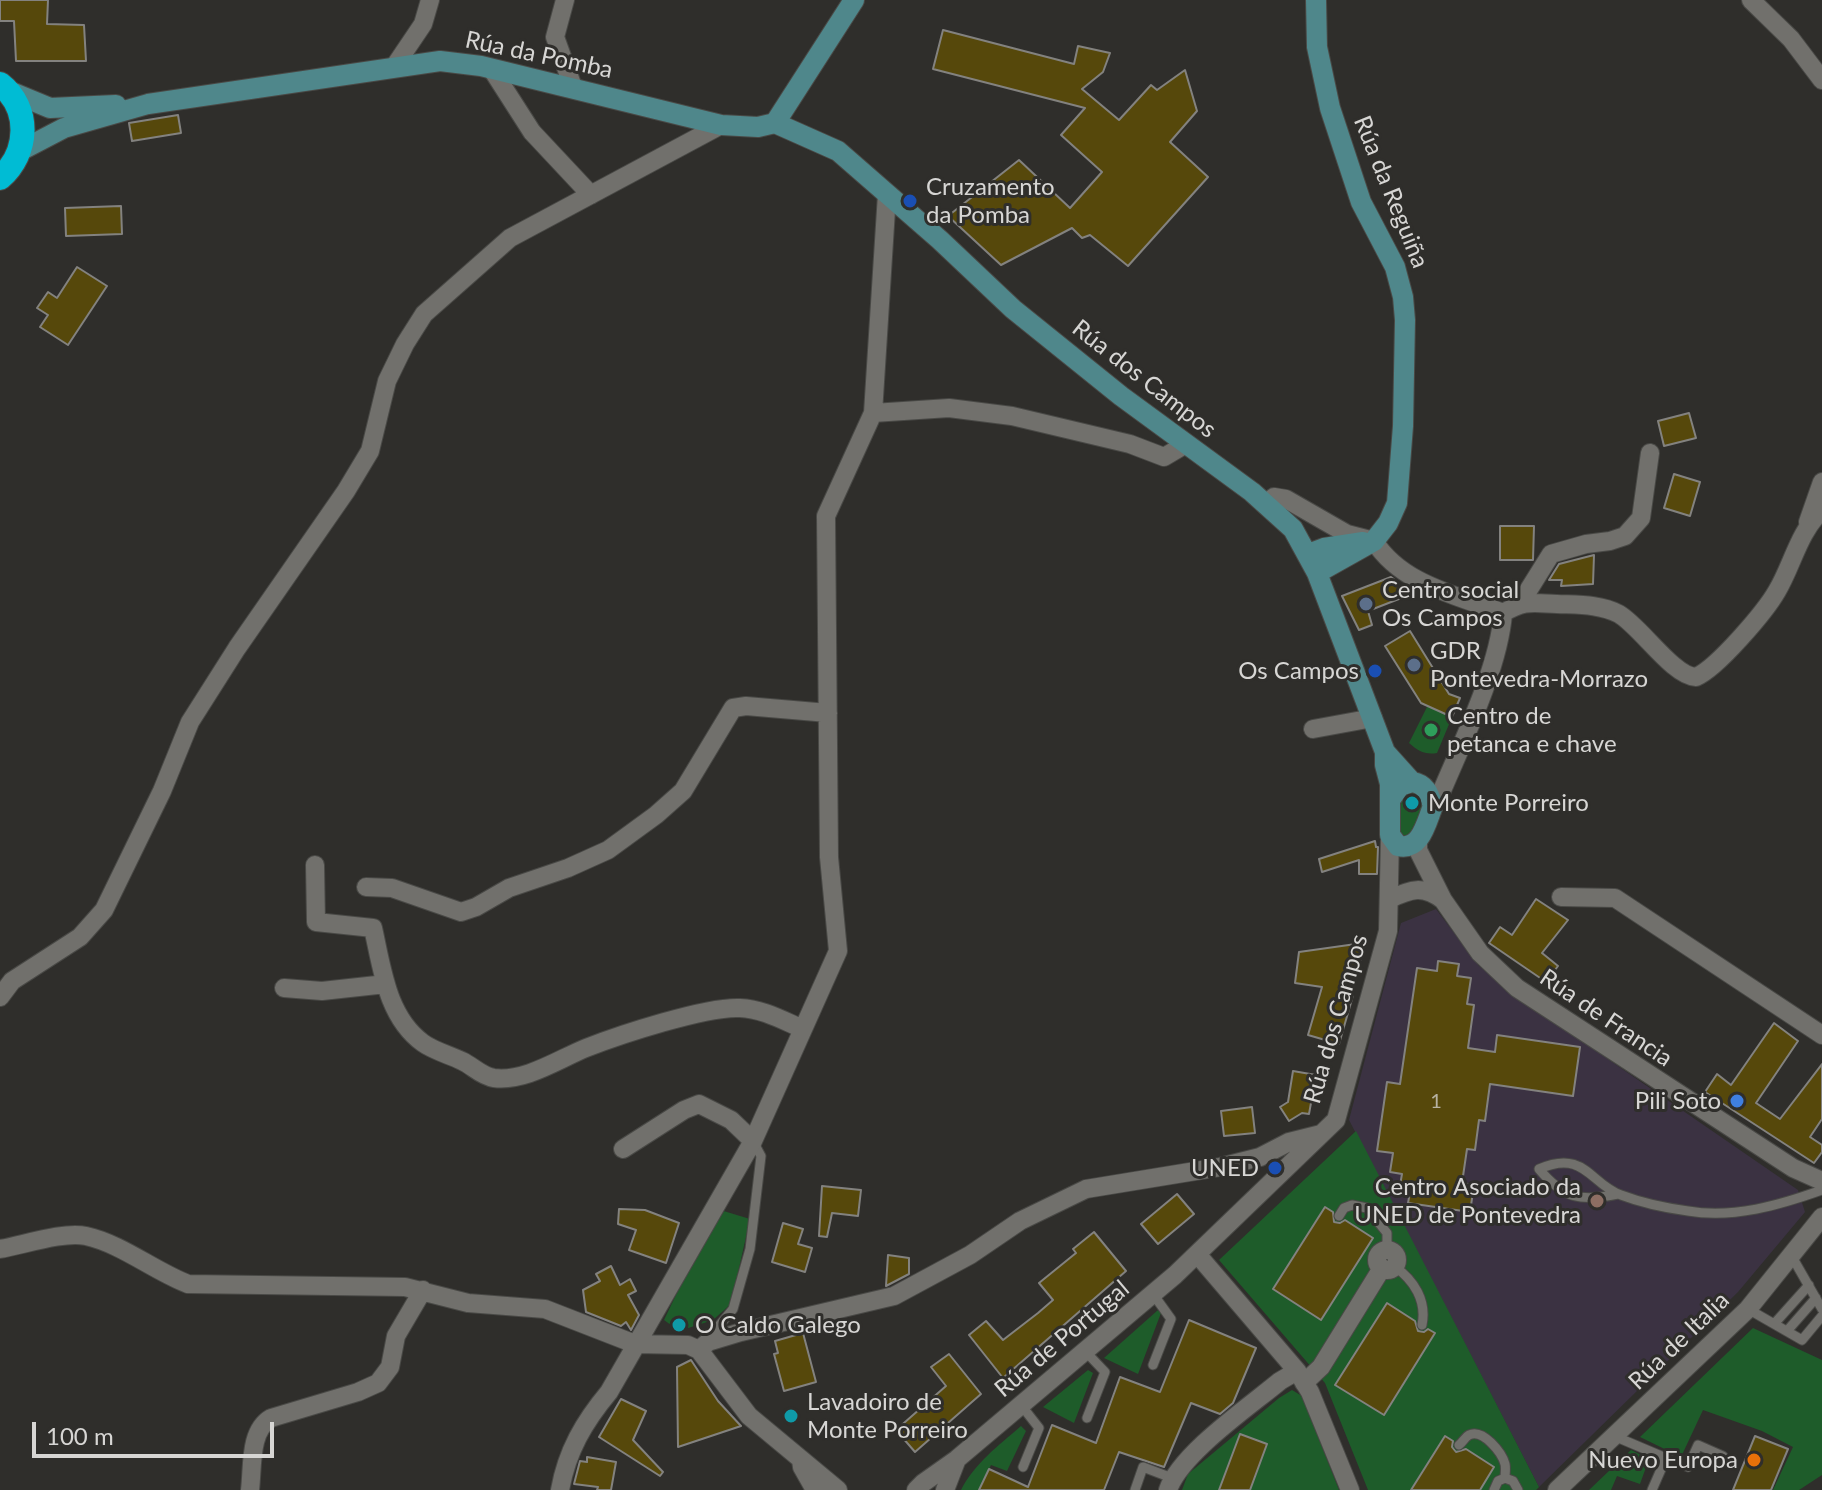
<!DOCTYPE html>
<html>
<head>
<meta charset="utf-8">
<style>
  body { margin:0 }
  #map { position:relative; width:1822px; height:1490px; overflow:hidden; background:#2f2e2b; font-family:Lato,sans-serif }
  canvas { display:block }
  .scale { position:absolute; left:32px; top:1422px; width:242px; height:36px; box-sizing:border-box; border:4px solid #d7d6d4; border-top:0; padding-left:10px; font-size:24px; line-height:28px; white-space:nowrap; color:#d7d6d4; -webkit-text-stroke:6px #2f2e2b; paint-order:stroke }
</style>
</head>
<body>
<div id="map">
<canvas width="1822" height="1490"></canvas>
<div class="scale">100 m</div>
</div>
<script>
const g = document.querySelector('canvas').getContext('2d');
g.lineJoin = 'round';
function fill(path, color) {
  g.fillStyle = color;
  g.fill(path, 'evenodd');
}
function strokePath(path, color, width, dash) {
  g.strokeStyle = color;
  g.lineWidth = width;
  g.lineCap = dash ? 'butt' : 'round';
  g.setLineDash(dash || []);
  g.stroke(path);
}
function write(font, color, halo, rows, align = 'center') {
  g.font = font + ' Lato,sans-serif';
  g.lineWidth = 6;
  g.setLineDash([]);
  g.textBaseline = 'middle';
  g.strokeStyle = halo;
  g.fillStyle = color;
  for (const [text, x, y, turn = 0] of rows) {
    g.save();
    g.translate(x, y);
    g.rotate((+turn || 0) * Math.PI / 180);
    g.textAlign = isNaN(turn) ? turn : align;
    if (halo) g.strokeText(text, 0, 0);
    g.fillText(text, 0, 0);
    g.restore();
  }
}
const education = new Path2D(`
  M1436,909L1479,966L1583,1042L1798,1190L1805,1212L1738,1292L1539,1487L1349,1120L1401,923Z`);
const green = new Path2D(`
  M1436,689L1460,698L1437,753C1425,755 1418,751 1409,743Z
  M1413,792L1420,793L1425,804L1414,834L1404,838L1399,833L1398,807L1402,795Z
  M1356,1131L1539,1487L1536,1490H1368L1325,1383L1219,1260Z
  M717,1209L750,1219L731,1304L713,1320L679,1331L664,1320Z
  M1158,1310L1161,1313L1138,1374L1104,1358Z
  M1753,1328L1822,1360V1475L1799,1490H1773L1793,1447L1762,1431L1703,1410L1681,1457L1640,1437Z
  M1088,1370L1093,1373L1074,1423L1043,1407Z
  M1292,1390L1302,1396L1339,1490H1182L1188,1474L1279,1398Z
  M1021,1426L1026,1431L1007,1471L991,1465L979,1490H961C975,1463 998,1446 1021,1426Z
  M1631,1450L1649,1459L1640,1484L1617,1476L1611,1490H1589Z`);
const building = new Path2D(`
  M0,0H48L47,24L84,25L86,61H16L14,21H0Z
  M943,30L1074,64L1078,46L1110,53L1103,72L1082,89L1119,120L1151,85L1157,90L1185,70L1197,111L1170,142L1208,177L1128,266L1090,235L1082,238L1072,228L1001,265L948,216L1019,160L1070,208L1102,172L1061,135L1085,108L933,69Z
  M178,115L181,133L132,141L129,123Z
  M121,206L122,234L66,236L65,208Z
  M77,267L107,286L68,345L40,327L48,315L37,308L48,292L57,298Z
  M1689,413L1696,438L1664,446L1658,421Z
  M1674,474L1700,482L1690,516L1664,508Z
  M1500,526H1534L1533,560H1500Z
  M1594,555L1593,584L1561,586L1562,580H1549L1559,564Z
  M1391,577L1398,582L1404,597L1368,611L1372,625L1359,630L1342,596Z
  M1410,631L1449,694L1460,698L1452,717L1421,703L1385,646Z
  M1375,841L1376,847H1378L1377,874H1359V860L1322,872L1319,859Z
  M1536,899L1568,920L1542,953L1558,966L1546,982L1489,943L1500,927L1512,935Z
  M1363,943L1358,974H1356L1352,999L1339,1044L1308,1035L1322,987L1295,983L1299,952Z
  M1438,961L1459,964L1457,976L1471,978L1467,1004L1474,1005L1468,1048L1495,1052L1497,1035L1580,1047L1573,1096L1490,1084L1485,1121L1479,1120L1475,1150L1467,1149L1462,1183L1474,1185L1470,1212L1408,1203L1410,1192L1399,1191L1402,1174L1390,1172L1393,1153L1377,1151L1387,1082L1400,1084L1417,968L1437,971Z
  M1774,1023L1798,1041L1756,1103L1780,1119L1822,1064V1119L1810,1137L1822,1145V1152L1814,1163L1705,1092L1717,1074L1731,1085Z
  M1293,1071L1316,1075L1309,1114L1302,1113L1289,1121L1280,1107L1288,1102Z
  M1252,1107L1255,1133L1224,1136L1221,1111Z
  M822,1186L861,1190L858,1216L832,1213L827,1237L819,1236Z
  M1177,1194L1194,1214L1158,1244L1141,1224Z
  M1325,1207L1333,1212L1334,1222L1340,1223L1345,1220L1373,1238L1321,1320L1273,1289Z
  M619,1209L645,1210L679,1223L666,1263L629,1250L636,1230L618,1224Z
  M783,1223L803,1229L798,1244L812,1248L805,1272L772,1262Z
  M1094,1232L1126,1271L1003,1378L969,1335L986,1321L1003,1340L1038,1313L1053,1300L1039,1283L1076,1253L1073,1249Z
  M888,1255L909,1258V1274L886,1286Z
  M611,1266L620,1285L630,1279L636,1291L628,1295L639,1315L631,1330L626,1322L621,1326L586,1312L583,1290L600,1281L596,1274Z
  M1387,1303L1415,1321L1418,1331L1424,1332L1428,1329L1435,1333L1384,1415L1335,1385Z
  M1189,1320L1256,1348L1233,1403L1220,1414L1191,1403L1164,1467L1119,1452L1104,1490H979L989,1469L1028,1487L1052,1425L1096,1443L1120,1377L1160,1392Z
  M803,1333L816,1382L784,1391L774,1354L778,1353L775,1341Z
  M949,1354L981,1394L915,1452L896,1430L946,1386L931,1367Z
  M691,1360L718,1401L741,1426L678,1447L677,1367Z
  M621,1399L646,1411L633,1440L663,1472L660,1476L599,1437Z
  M1240,1434L1267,1444L1250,1490H1219Z
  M1445,1436L1453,1441L1452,1447L1456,1452L1466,1449L1494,1467L1480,1490H1411Z
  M1755,1436L1788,1449L1771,1490H1733Z
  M587,1457L616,1462L611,1490H597L598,1487L574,1484L580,1461L587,1462Z`);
const lane = new Path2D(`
  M1618,1194C1581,1202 1564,1199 1539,1169C1585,1149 1590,1184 1621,1195C1642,1203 1666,1208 1688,1211C1733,1219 1780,1205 1822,1190
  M1339,1216L1344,1208L1352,1205L1367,1208L1387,1233V1250
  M1791,1255L1822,1309
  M1395,1267C1414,1280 1427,1301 1422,1325
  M1748,1309L1802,1340L1822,1316
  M1774,1324L1809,1285
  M1787,1331L1816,1298
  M708,1339L733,1309L750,1249L761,1156L753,1141
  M1085,1351L1105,1372L1087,1418
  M1153,1365L1171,1319L1153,1294
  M1021,1405L1039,1428L1023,1467
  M1614,1436L1666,1458
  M1459,1445C1463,1442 1465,1437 1469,1435C1483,1428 1502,1453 1505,1464C1506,1469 1505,1473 1505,1478
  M1135,1490L1143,1467L1172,1478
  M1494,1490L1498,1481L1505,1478L1513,1481L1518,1490
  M1652,1490L1666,1458L1688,1467L1698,1445L1723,1456`);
const street = new Path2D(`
  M565,0L555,37L573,87
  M1751,0L1791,39L1822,80
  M394,67L423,24L430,0
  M491,68L532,132L591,195
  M873,413L949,408L1012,416L1130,444L1164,457L1186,444
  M1266,504L1274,497L1286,499L1347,534L1374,541C1402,585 1457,595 1503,613C1499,669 1460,747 1438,800L1433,806
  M1808,522L1822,482
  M1521,602L1551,554L1586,544L1610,541L1625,536L1641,518L1650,453
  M1503,613C1525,600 1531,603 1557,604C1578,605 1600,604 1619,614C1641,627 1673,676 1696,677C1717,668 1765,612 1777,591C1793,564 1798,533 1822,510
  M1313,729L1373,718
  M1418,841V850L1443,900L1480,953L1517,988L1793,1168L1822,1181
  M315,865L316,922L373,928C382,968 387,1017 423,1043C434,1051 450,1055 462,1061C473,1066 481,1076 494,1078C525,1082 559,1059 586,1048C619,1035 707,1006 740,1008C763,1009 782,1020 803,1029
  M366,887L392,888L461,912L476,907L509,888L568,868L608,850L656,815L683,791L733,708L746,706L828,713
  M1561,897L1615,898L1822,1035
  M1390,899C1411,889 1423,885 1443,900
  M284,988L322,991L386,984
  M0,997L12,981L80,937L104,910L162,791L190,722L237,648L346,491L370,451L387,381L405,344L424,314L510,238L721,125
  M623,1149L684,1110L699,1104L731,1120L753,1141
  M0,1249C23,1245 64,1231 86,1236C122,1244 154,1271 188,1284L405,1287L468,1303L545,1309L635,1344L688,1345L699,1350L749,1416L838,1490
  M1377 1260a10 10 0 1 1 20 0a10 10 0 1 1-20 0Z
  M1197,1254L1297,1371L1310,1392L1350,1490
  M699,1350L708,1342L741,1332L894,1296L970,1255L1020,1221L1086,1189L1220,1167L1260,1157L1289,1142L1321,1134
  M1304,1383L1321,1367L1382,1268
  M801,1460L802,1467L815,1490
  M250,1490C253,1466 249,1431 271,1418L358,1392L378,1383L390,1367L396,1336L423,1290
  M560,1490C567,1451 584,1422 609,1392L753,1141L838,951L829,857L826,516L873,413L887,194
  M916,1490L923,1483L957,1459L1175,1275L1336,1120L1388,931L1390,835
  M945,1490L957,1459
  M1168,1490C1180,1454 1250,1406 1280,1381L1297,1371
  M1557,1490L1748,1309L1822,1217`);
const secondary = new Path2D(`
  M1316,0L1317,47L1330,108L1361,202L1395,267L1403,297L1405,320L1403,426L1397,503L1388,523L1374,541L1317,573
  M9,91L50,108L116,105
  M775,123L838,151L940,240L1013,309L1121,396L1252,492L1293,529L1317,573L1385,752L1412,782
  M775,123L854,0
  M20,151L64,128L148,104L440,61L481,66L721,125L758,127L775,123
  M1308,554L1324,548L1363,542
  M1385,752V765L1390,784V835L1398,846C1421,851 1426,823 1433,806C1429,794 1426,784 1412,782L1400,786L1390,800`);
const highway = new Path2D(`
  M0,84C31,108 29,153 0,178`);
const markers = [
  [910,201,8,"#1a4fb4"],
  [1366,604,8,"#5c6f8a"],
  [1414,665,8,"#5c6f8a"],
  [1375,671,8,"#1a4fb4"],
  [1431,730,8,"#2e9e5b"],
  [1412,803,8,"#0f9aa8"],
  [1737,1101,8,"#3f7fe0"],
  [1275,1168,8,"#1a4fb4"],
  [1597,1201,8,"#8d6e63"],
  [679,1325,8,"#0f9aa8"],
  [791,1416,8,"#0f9aa8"],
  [1754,1460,8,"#e8710a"]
];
const numberNames = [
  ["1",1436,1102]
];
const streetNames = [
  ["Rúa da Pomba",539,55,12],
  ["Rúa da Reguiña",1391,192,68],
  ["Rúa dos Campos",1144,379,38],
  ["Rúa de Francia",1606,1018,34],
  ["Rúa dos Campos",1336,1019,-74],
  ["Rúa de Portugal",1062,1339,-40],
  ["Rúa de Italia",1679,1341,-44]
];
const poiNames = [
  ["Cruzamento",926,187],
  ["da Pomba",926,215],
  ["Centro social",1382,590],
  ["Os Campos",1382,618],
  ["GDR",1430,651],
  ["Pontevedra-Morrazo",1430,679],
  ["Os Campos",1359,671,"right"],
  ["Centro de",1447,716],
  ["petanca e chave",1447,744],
  ["Monte Porreiro",1428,803],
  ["Pili Soto",1721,1101,"right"],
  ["UNED",1259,1168,"right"],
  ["Centro Asociado da",1581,1187,"right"],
  ["UNED de Pontevedra",1581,1215,"right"],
  ["O Caldo Galego",695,1325],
  ["Lavadoiro de",807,1402],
  ["Monte Porreiro",807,1430],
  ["Nuevo Europa",1738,1460,"right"]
];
fill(education, '#3b3242');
fill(green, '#1e5c2a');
fill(building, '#56480b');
strokePath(building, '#83827f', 2);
strokePath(lane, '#494946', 11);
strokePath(street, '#494946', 20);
strokePath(secondary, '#494946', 22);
strokePath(highway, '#494946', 26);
strokePath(lane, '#71706c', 9);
strokePath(street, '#71706c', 18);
strokePath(secondary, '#4f878b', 20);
strokePath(highway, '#00bcd4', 24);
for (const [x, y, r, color] of markers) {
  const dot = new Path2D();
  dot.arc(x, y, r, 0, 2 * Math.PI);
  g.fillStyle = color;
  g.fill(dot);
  strokePath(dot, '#2f2e2b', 3);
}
write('20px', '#b7b2a2', null, numberNames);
write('24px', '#d7d6d4', '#2f2e2b', streetNames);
write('24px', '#d7d6d4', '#2f2e2b', poiNames, 'left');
</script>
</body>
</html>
